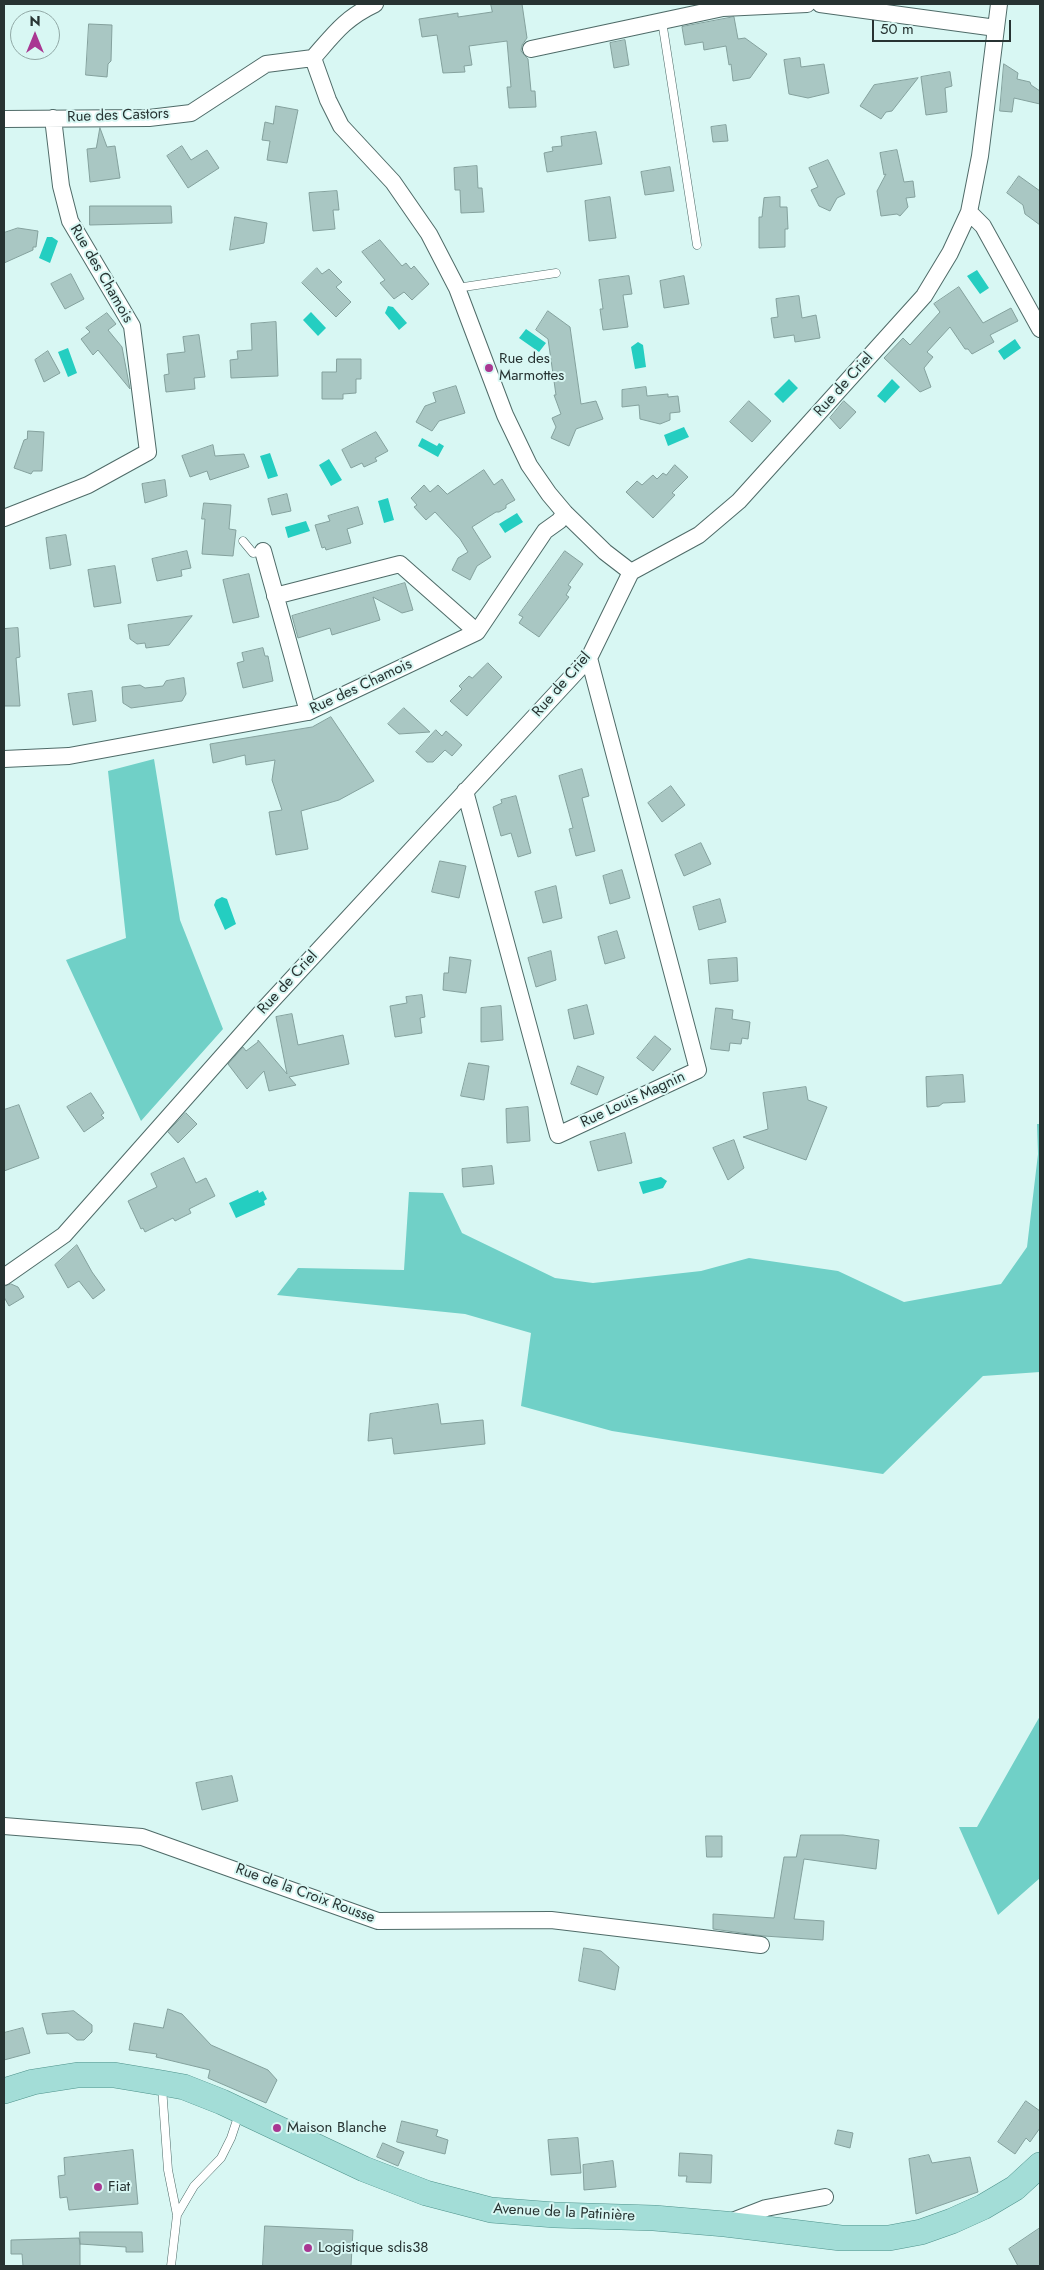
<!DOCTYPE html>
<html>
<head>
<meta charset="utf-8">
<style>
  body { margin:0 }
  #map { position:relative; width:1044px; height:2270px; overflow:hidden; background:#d8f7f3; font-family:Jost,sans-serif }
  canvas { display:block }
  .frame { position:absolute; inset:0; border:5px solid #273332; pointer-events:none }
  .north { position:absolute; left:10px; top:10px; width:50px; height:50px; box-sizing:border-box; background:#d8f7f3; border:1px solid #91a9a6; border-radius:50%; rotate:0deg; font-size:14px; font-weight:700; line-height:20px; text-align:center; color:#273332 }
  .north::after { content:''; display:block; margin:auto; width:18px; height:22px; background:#a93792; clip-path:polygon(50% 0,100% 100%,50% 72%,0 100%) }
  .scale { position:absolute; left:872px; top:20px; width:139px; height:22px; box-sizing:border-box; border:2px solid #273332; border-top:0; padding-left:6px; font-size:15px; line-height:18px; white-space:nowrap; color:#273332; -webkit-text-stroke:4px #d8f7f3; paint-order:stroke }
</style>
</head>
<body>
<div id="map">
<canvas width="1044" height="2270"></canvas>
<div class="frame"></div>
<div class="north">N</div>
<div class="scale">50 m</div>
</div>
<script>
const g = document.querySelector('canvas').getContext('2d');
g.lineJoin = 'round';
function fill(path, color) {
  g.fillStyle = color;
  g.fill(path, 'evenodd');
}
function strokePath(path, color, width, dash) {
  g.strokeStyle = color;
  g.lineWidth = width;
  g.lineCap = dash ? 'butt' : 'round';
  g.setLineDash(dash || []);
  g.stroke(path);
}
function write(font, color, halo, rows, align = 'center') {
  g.font = font + ' Jost,sans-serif';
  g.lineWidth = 4;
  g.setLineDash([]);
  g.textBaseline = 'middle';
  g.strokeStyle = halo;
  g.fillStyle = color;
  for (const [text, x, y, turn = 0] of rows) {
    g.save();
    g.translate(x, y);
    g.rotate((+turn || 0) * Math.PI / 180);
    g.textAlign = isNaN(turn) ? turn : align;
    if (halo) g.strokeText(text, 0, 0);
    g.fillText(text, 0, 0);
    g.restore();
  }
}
const green = new Path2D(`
  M154,759L180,920L223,1029L141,1121L66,960L126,938L108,771Z
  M1037,1124H1040V1372L983,1376L883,1474L612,1431L521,1406L531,1333L465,1314L277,1295L298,1268L404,1270L409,1192L443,1193L462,1233L555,1278L593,1283L701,1271L749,1258L838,1271L904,1302L1001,1284L1027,1247L1038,1154Z
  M1040,1716V1878L998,1915L959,1827H977Z`);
const water = new Path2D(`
  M47,237H52L58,241L50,263L39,258Z
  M977,270L989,288L980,294L967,276Z
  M388,306L393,307L407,323L399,330L385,313Z
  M311,312L326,328L318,336L303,320Z
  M526,329L546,343L539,352L519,338Z
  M1015,339L1021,348L1004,360L998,351Z
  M638,342L643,345L646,367L635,369L631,347Z
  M68,348L77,373L68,377L58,352Z
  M789,379L798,388L783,403L774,394Z
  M892,379L900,387L885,403L877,396Z
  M684,427L689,437L668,446L664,435Z
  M422,438L437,446L439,443L444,446L438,457L418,446Z
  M270,453L278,476L268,479L260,456Z
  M329,459L342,480L331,486L319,465Z
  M388,498L394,520L384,523L378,501Z
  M517,513L523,522L505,533L499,524Z
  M306,521L310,531L288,538L285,527Z
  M222,897L227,899L236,924L225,930L214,905L216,900Z
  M661,1177L667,1181L663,1188L643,1194L639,1182Z
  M258,1190L259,1193L263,1191L267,1199L264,1201L265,1205L236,1218L229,1203Z`);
const building = new Path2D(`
  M491,4H522L527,38L522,45L521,51L528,59L531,91H535L536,107L509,108L507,87H511L507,41L469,46L472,65L464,66L465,72L443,73L437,35L422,37L419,19L458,13V17L492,12Z
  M734,17L738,39L745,38L767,54L750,78L733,81L731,64L729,65L726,46L704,50L703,42L685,45L682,27Z
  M89,24L112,25L111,61L108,64L107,77L86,75Z
  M625,40L629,65L614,68L610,43Z
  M800,58L801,67L824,64L829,93L808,98L789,94L784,60Z
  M1004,64L1018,73L1017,79L1030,82L1031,85L1040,91V104L1014,98L1012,112L1000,111Z
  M950,72L952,86L945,88L947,112L926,115L921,77Z
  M918,78L892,111L886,112L881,119L860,106L874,85Z
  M276,106L298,110L287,163L267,160L270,141L262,140L265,122L273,124Z
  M726,125L728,141L713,142L711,127Z
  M100,128L107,147L115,146L120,178L90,182L87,149L96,148Z
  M596,132L602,164L547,172L544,153L553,151L552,147L562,146L561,137Z
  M182,146L191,160L207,150L219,168L188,188L167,156Z
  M897,150L904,182L913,181L915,197L906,198L908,207L900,216L897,214L881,216L877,191L886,174L884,175L880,153Z
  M828,160L845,194L837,198L830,211L819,206L811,190L818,187L809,168Z
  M477,166L478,188H482L484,212L461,213L460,190H455L454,168Z
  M670,167L674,191L645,195L641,172Z
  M1019,176L1040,191V225L1025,214L1023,205L1007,193Z
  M337,191L339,210H333L335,229L313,231L309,193Z
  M610,197L616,238L589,241L585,201Z
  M780,197V207H787L788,229H785V247L759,248V217H762L764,198Z
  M90,206H171L172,223L90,225Z
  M235,217L267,223L264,243L230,250Z
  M18,228L38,231L36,247H33V250L4,263V233Z
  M380,240L402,266L406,263L411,269L414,266L429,284L412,300L404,292L394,299L380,283L385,280L362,252Z
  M317,268L322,274L329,269L342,282L336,287L351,302L336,317L302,283Z
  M71,274L84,299L65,309L51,284Z
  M629,276L632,294L623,295L628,327L603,330L600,309H603L599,280Z
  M684,276L689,304L664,308L660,281Z
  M959,287L983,323L1011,308L1018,321L990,335L994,342L972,354L968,349H965L950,327L927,352L933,357L924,368L931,387L920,392L884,358L903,338L910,345L940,312L934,304Z
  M799,296L802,318L816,315L820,338L795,342L794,335L774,338L771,318L778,317L776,299Z
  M548,311L570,327L581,404L596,401L603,419L576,429L569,446L551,438L556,427L552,418L561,414L554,395H556L548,339L536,330Z
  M107,313L116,324L108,330L122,347L130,389L98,350L93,355L81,339L90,332L86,328Z
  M276,322L278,376L231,378L230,360L238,359L237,351L252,350L251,324Z
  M199,335L205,377L194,378L195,389L166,392L164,375L169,374L167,354L185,352L183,337Z
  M48,351L60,373L44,382L35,360Z
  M337,359H361V379H356V393L343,394V399H322V372H336Z
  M456,386L465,413L439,421L432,431L416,422L425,406L436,402L433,393Z
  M646,387L647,396L668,394V397L678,396L680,412L670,413V420L660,424L640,419L639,405L622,407V390Z
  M749,401L771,421L752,442L730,422Z
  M844,401L856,412L840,429L830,418Z
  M28,431L44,432L42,471H33L31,474L14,468L24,440L27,439Z
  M376,432L388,451L375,458L377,461L364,467L362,463L351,468L342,450Z
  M213,445L215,456L244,454L249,467L210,480L207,471L190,477L182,456Z
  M675,465L688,477L672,493L675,495L653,518L626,492L637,481L642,485L653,475L657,479L663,473L666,475Z
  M484,470L494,485L502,479L515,500L506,505V508L499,512H496L472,527L491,557L477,566L470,580L452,570L458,558L468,552L460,539L435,512L426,520L414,507L417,505L411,498L424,485L430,492L438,485L447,494Z
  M165,480L167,496L145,503L142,484Z
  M287,494L291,511L272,515L268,499Z
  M204,503L231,505L229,529L236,530L233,556L202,554L205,519H202Z
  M358,507L363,524L347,529L351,543L326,550L325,547L322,548L315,525L330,521L328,516Z
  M66,535L71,565L50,569L46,538Z
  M187,551L191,568L181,570L182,576L157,581L152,559Z
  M565,551L583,564L568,585L571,587L566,595L569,597L539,637L519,623L523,617L519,615Z
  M115,566L121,603L94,607L88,570Z
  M249,574L259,617L233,623L223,580Z
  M405,583L413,610L402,613L373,597L380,620L332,635L330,628L298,638L292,616Z
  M192,616L169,645L146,648L145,643L137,644L130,639L128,625Z
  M18,628L20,657L16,658L20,706H4V629Z
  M263,648L265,656H268L273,681L243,688L237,663L244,661L242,653Z
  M488,663L502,677L467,716L450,701L462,689L459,686L469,676L472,678Z
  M184,678L186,694L182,701L131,708L123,703L122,687L140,685L145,688L163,686L166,681Z
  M92,691L96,721L73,725L68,694Z
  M404,708L430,732L399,734L388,724Z
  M331,717L374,781L339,800L301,811L308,849L276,855L269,812L282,810L272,780L275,760L246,765L245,755L213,763L210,744L312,727Z
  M436,730L442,736L446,731L462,745L452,756L445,750L433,762H427L416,752Z
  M582,769L589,796L582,798L595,851L576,856L569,829L573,828L559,776Z
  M671,786L685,805L662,822L648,803Z
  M516,796L531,853L518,857L511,833L501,836L493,807L502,803L501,800Z
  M701,843L711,864L684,876L675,855Z
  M440,861L466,866L459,898L432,892Z
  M622,870L630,898L610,904L603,876Z
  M556,886L562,918L543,923L535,892Z
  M720,899L726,922L699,930L693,907Z
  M617,931L625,958L605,964L598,937Z
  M551,951L556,980L536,987L528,958Z
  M450,957L471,960L466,993L443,990L444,973H448Z
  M737,958L738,981L710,984L708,960Z
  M422,995L425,1017L420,1018L422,1033L395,1037L390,1006L407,1003L406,997Z
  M587,1005L594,1034L574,1039L568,1010Z
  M501,1006L503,1040L481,1042V1008Z
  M716,1008L733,1010L732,1019L750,1022L748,1039L742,1038L741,1044L730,1043L729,1051L711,1049Z
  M292,1014L298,1045L343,1035L349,1064L289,1077L296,1085L269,1091L264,1071L247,1089L228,1064L243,1047L246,1051L258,1042V1040L287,1074L276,1017Z
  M655,1036L671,1049L653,1071L637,1058Z
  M469,1063L489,1066L484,1100L461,1096Z
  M578,1066L604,1077L597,1095L571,1084Z
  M963,1075L965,1102L943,1103L939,1106L927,1107L926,1077Z
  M806,1087L808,1100L827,1107L806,1160L743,1137L768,1129L763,1093Z
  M91,1093L104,1113L101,1115L104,1118L84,1132L67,1107Z
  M19,1105L39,1158L4,1171V1110Z
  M528,1107L530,1141L507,1143L506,1109Z
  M186,1113L197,1124L178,1143L168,1132Z
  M625,1133L632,1163L598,1171L590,1142Z
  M734,1140L744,1168L728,1180L713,1148Z
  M184,1158L196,1183L206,1178L215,1196L189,1209L191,1213L175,1221L173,1218L145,1232L143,1228L141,1229L128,1201L157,1187L151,1174Z
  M492,1166L494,1184L463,1187L462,1169Z
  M77,1245L92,1272L105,1290L93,1299L79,1281L68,1288L55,1265Z
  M11,1284L18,1287L24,1297L9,1306L4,1297V1287Z
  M438,1404L441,1424L483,1420L485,1444L394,1454L392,1438L368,1441L370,1414Z
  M232,1776L238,1801L202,1810L196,1783Z
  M801,1835H843L879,1840L876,1869L804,1859L794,1919L824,1921L823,1940L764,1936L713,1929V1914L774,1918L784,1857H796Z
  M706,1836H722V1857H707Z
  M584,1948L601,1951L619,1967L615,1990L579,1981Z
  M168,2009L182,2014L211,2045L268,2070L277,2080L266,2103L208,2078L210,2070L156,2057L157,2054L129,2050L134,2023L163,2028Z
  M74,2011L92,2025V2032L84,2040H77L68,2033L47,2034L42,2014Z
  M23,2028L30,2053L4,2060V2033Z
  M1026,2101L1040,2111V2128L1030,2142L1026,2138L1015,2154L998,2142Z
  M402,2121L438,2130L436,2136L448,2140L445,2154L397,2142Z
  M838,2130L853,2133L850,2148L835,2144Z
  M578,2138L581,2173L551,2175L548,2140Z
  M383,2143L404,2152L398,2166L377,2157Z
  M133,2150L138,2204L69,2210L67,2197L60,2198L58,2176L65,2175L64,2158Z
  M680,2153L712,2155L711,2183L686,2182L687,2176H679Z
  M929,2155L932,2163L970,2157L978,2192L916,2214L909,2159Z
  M613,2161L616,2187L584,2190L583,2165Z
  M265,2226L353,2230L351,2266H263Z
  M1040,2228V2266H1018L1009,2249Z
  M80,2232H142L143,2252H126V2247L80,2244V2266H23L22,2254H11V2240L79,2238L80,2244Z`);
const lane = new Path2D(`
  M662,21L697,245
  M457,288L556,273
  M243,541L253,553L263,551
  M162,2087L168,2170L177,2215L171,2266
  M177,2215L194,2186L221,2158L231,2138L239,2114`);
const street = new Path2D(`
  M820,4L996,28
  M531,49L723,8L807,4
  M313,58L328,100L341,126L393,182L429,234L457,288L505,415L529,465L549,494L565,513L605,552L631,572
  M4,119L149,118L191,113L266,64L313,58C334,34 345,18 375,4
  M969,212L983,226L1040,329
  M4,518L88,485L148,452L132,326L70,221L61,186L53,118
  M263,551L308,712
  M275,596L400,564L477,632
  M4,759L69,756L308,712L477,632L545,531L559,521L565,513
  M465,791L558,1135L698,1070L589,658
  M4,1277L64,1235L266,1007L589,658L631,572L699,535L739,501L924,296L950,253L969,212L980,156L999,4
  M4,1826L142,1837L378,1921L551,1920L761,1945
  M730,2222L766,2208L825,2197`);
const primary = new Path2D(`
  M4,2091L33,2082L78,2075H114L162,2083L184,2087L222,2102L364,2169L426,2193L491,2210L555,2215L654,2218L725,2224L841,2238H889L921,2232L952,2221L983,2207L1015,2188L1040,2165`);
const markers = [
  [489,368,5,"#a93792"],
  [277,2128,5,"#a93792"],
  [98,2187,5,"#a93792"],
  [308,2248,5,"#a93792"]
];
const streetNames = [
  ["Rue des Castors",118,116,-2],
  ["Rue des Chamois",101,274,60],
  ["Rue de Criel",844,385,-48],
  ["Rue de Criel",562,685,-49],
  ["Rue des Chamois",361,687,-25],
  ["Rue de Criel",288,983,-47],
  ["Rue Louis Magnin",633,1100,-25],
  ["Rue de la Croix Rousse",305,1894,20],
  ["Avenue de la Patinière",564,2213,3]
];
const poiNames = [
  ["Rue des",499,359],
  ["Marmottes",499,376],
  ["Maison Blanche",287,2128],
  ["Fiat",108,2187],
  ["Logistique sdis38",318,2248]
];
fill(green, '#70d0c7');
fill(water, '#24cec1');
fill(building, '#a9c7c3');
strokePath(building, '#84a19d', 1);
strokePath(lane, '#4f6b68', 9);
strokePath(street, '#4f6b68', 18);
strokePath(primary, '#4f938c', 26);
strokePath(lane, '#fff', 8);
strokePath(street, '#fff', 16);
strokePath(primary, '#a3ddd7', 25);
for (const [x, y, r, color] of markers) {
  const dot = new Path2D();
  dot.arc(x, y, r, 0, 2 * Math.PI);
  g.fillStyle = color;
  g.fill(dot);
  strokePath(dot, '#d8f7f3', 2);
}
write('15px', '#273332', '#d8f7f3', streetNames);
write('15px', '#273332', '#d8f7f3', poiNames, 'left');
</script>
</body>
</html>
